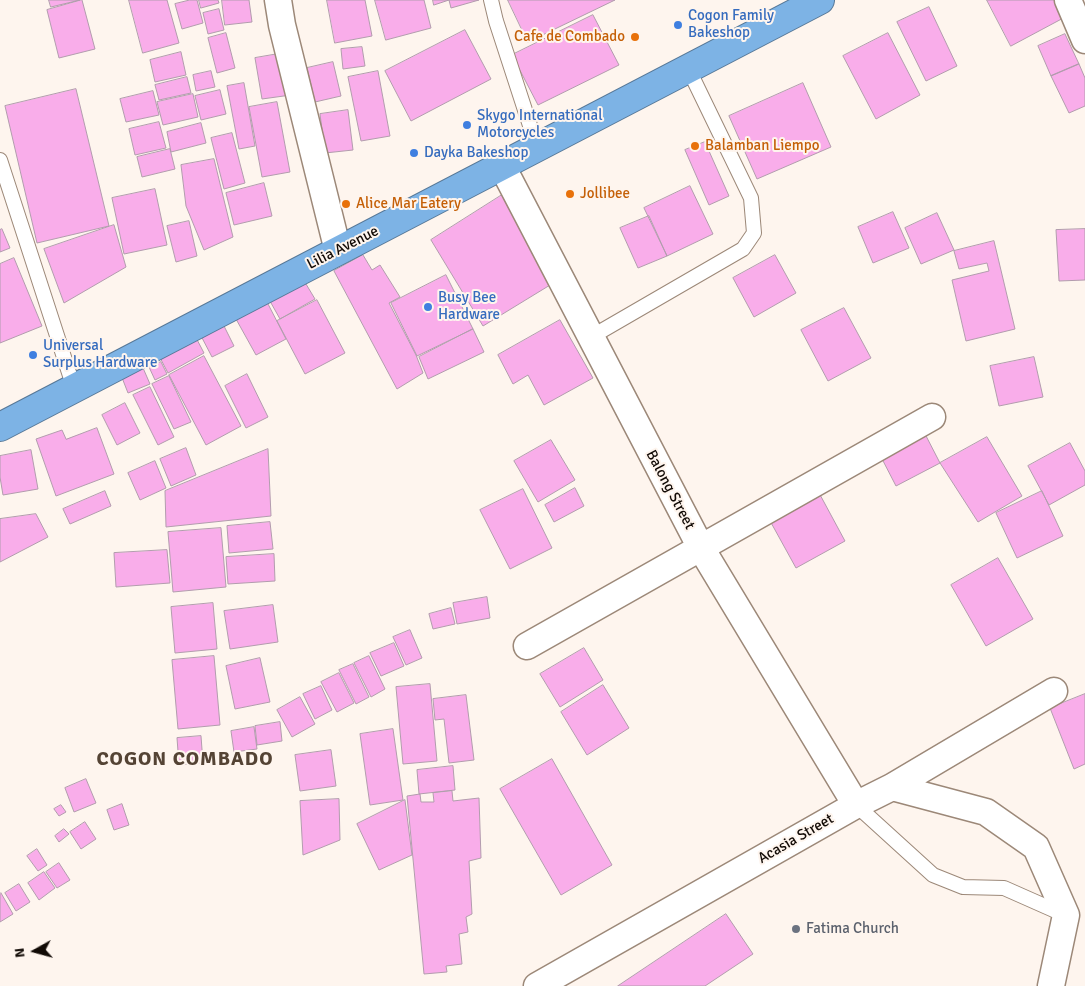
<!DOCTYPE html>
<html>
<head>
<meta charset="utf-8">
<style>
  body { margin:0 }
  #map { position:relative; width:1085px; height:986px; overflow:hidden; background:#fef5ee; font-family:Signika,sans-serif }
  canvas { display:block }
  .north { position:absolute; left:10px; top:926px; width:50px; height:50px; -webkit-text-stroke:4px #fef5ee; paint-order:stroke; rotate:263deg; font-size:14px; font-weight:700; line-height:20px; text-align:center; color:#110a05 }
  .north::after { content:''; display:block; margin:auto; width:18px; height:22px; background:#110a05; clip-path:polygon(50% 0,100% 100%,50% 72%,0 100%) }
</style>
</head>
<body>
<div id="map">
<canvas width="1085" height="986"></canvas>
<div class="north">N</div>
</div>
<script>
const g = document.querySelector('canvas').getContext('2d');
g.lineJoin = 'round';
function fill(path, color) {
  g.fillStyle = color;
  g.fill(path, 'evenodd');
}
function strokePath(path, color, width, dash) {
  g.strokeStyle = color;
  g.lineWidth = width;
  g.lineCap = dash ? 'butt' : 'round';
  g.setLineDash(dash || []);
  g.stroke(path);
}
function write(font, color, halo, rows, align = 'center') {
  g.font = font + ' Signika,sans-serif';
  g.lineWidth = 4;
  g.setLineDash([]);
  g.textBaseline = 'middle';
  g.strokeStyle = halo;
  g.fillStyle = color;
  for (const [text, x, y, turn = 0] of rows) {
    g.save();
    g.translate(x, y);
    g.rotate((+turn || 0) * Math.PI / 180);
    g.textAlign = isNaN(turn) ? turn : align;
    if (halo) g.strokeText(text, 0, 0);
    g.fillText(text, 0, 0);
    g.restore();
  }
}
const building = new Path2D(`
  M49,0H80L51,7Z
  M82,0L95,49L59,58L47,10Z
  M129,0H167L179,43L143,53Z
  M190,0H197L203,23L182,29L175,4Z
  M199,0H218L219,3L201,8Z
  M222,0H249L252,22L225,25Z
  M327,0H365L372,36L335,43Z
  M375,0H424L431,28L386,40Z
  M433,0H479L451,8L449,0L434,5Z
  M508,0H615L528,42Z
  M987,0H1061L1069,15L1011,46Z
  M929,7L957,66L926,81L897,22Z
  M219,9L224,30L208,34L203,13Z
  M593,15L619,65L538,105L512,55Z
  M465,30L491,79L411,121L385,71Z
  M226,33L235,68L217,73L208,38Z
  M888,33L920,95L876,119L843,56Z
  M1065,34L1079,64L1051,76L1038,46Z
  M362,47L365,66L343,69L341,49Z
  M181,52L186,75L155,82L150,60Z
  M284,53L291,95L262,99L255,58Z
  M333,62L341,96L315,102L307,68Z
  M1079,64L1085,78V106L1069,113L1051,76Z
  M211,71L215,87L196,91L193,75Z
  M378,71L390,136L361,141L348,77Z
  M187,77L191,93L159,100L155,85Z
  M244,83L255,146L239,149L227,86Z
  M803,83L831,147L757,179L729,116Z
  M76,89L109,226L37,243L5,106Z
  M220,90L226,114L201,120L195,96Z
  M153,91L159,115L126,122L120,99Z
  M193,94L198,117L163,125L157,102Z
  M277,102L290,172L262,177L249,107Z
  M348,110L353,150L325,153L320,114Z
  M159,122L166,148L135,155L129,129Z
  M201,123L206,143L171,152L167,132Z
  M232,133L245,183L224,189L211,138Z
  M705,142L729,196L709,205L685,150Z
  M170,149L175,169L142,177L137,157Z
  M214,159L233,237L204,250L186,206L181,165Z
  M264,183L272,216L234,225L226,193Z
  M690,186L713,234L667,256L644,208Z
  M155,189L167,245L124,254L112,198Z
  M502,195L555,282L483,326L431,240Z
  M893,212L909,248L873,263L858,227Z
  M937,213L954,250L921,264L905,228Z
  M649,216L667,256L638,268L620,228Z
  M189,221L197,256L176,262L167,226Z
  M114,225L126,267L64,303L44,249Z
  M2,229L10,248L0,252V230Z
  M1085,229V280L1059,281L1056,230Z
  M994,241L1015,329L966,341L952,280L989,271L987,263L959,269L954,251Z
  M363,255L372,270L380,265L400,297L389,303L416,355L423,373L397,389L334,271Z
  M775,255L796,293L754,317L733,278Z
  M14,258L42,326L0,343V264Z
  M300,274L315,299L280,319L266,294Z
  M446,275L473,329L417,356L391,303Z
  M317,300L345,353L305,374L277,321Z
  M267,302L286,339L256,355L236,319Z
  M844,308L871,358L828,381L801,330Z
  M560,320L593,378L544,405L528,375L513,384L498,355Z
  M222,322L234,346L212,357L200,334Z
  M473,329L484,352L428,379L419,357Z
  M192,330L204,353L168,373L156,350Z
  M204,356L241,426L206,445L169,375Z
  M1034,357L1043,397L999,406L990,366Z
  M140,361L150,384L128,393L119,370Z
  M161,362L167,374L155,380L149,367Z
  M247,374L268,417L246,428L225,386Z
  M169,376L191,422L174,429L152,384Z
  M150,387L174,437L158,445L133,395Z
  M125,403L140,433L117,445L102,415Z
  M97,428L114,474L56,496L36,439L62,430L66,439Z
  M924,432L940,463L896,486L880,455Z
  M987,437L1022,496L978,522L940,463Z
  M551,440L575,480L538,502L514,461Z
  M1070,443L1085,471V485L1049,505L1028,466Z
  M186,448L196,475L171,486L160,459Z
  M268,449L271,516L166,527L165,491Z
  M31,450L38,489L3,495L0,477V456Z
  M155,461L166,488L140,500L128,473Z
  M575,488L584,506L554,522L545,505Z
  M523,489L552,548L510,569L480,510Z
  M105,491L111,506L70,524L63,509Z
  M818,491L845,541L796,568L769,519Z
  M1042,491L1063,536L1017,558L996,513Z
  M36,514L48,537L0,562V519Z
  M270,522L273,549L229,553L227,526Z
  M221,528L226,587L173,592L168,532Z
  M167,550L170,583L116,587L114,553Z
  M274,554L275,581L228,584L226,557Z
  M998,558L1033,619L986,646L951,585Z
  M487,597L490,618L457,624L453,603Z
  M213,603L217,649L175,653L171,607Z
  M273,605L278,642L230,649L224,611Z
  M451,608L455,624L433,629L429,614Z
  M410,630L422,658L406,665L393,637Z
  M394,643L404,666L381,676L370,653Z
  M584,648L603,680L560,707L540,674Z
  M214,656L220,725L178,729L172,660Z
  M369,656L385,689L371,697L354,663Z
  M260,658L270,702L235,709L226,666Z
  M353,664L369,697L356,704L339,670Z
  M339,673L354,703L337,712L321,682Z
  M430,684L437,761L403,764L396,687Z
  M603,685L629,728L587,755L561,712Z
  M321,686L332,710L315,719L303,694Z
  M1085,694V764L1074,769L1050,708Z
  M466,695L474,760L449,763L444,719L435,720L433,699Z
  M300,697L315,724L292,737L277,710Z
  M280,722L282,741L257,745L255,726Z
  M254,727L257,749L234,752L231,731Z
  M393,729L403,800L370,805L360,734Z
  M201,736L203,763L179,765L177,738Z
  M331,750L336,786L300,791L295,755Z
  M552,759L612,865L561,895L500,789Z
  M453,766L455,790L419,794L417,770Z
  M86,779L96,803L74,812L65,788Z
  M452,791L453,801L479,798L481,858L469,861L472,914L466,917L468,932L459,934L462,964L446,966L447,972L424,974L407,796L420,794L421,802H434L433,793Z
  M339,799L340,840L303,855L300,801Z
  M405,800L412,855L379,870L357,824Z
  M122,804L129,825L114,830L107,810Z
  M61,805L66,812L59,816L54,809Z
  M85,822L96,839L81,849L70,832Z
  M64,829L69,834L59,842L55,836Z
  M37,849L47,865L38,871L27,856Z
  M59,863L70,880L57,888L46,872Z
  M44,872L55,888L39,900L28,883Z
  M19,884L30,902L16,911L5,893Z
  M1,893L13,914L0,922V894Z
  M726,914L753,954L705,986H618Z`);
const lane = new Path2D(`
  M491,0L496,21L537,147
  M0,160L74,388
  M591,337L743,249L754,233L751,198L688,68
  M856,805L933,875L963,887L1004,888L1065,915`);
const street = new Path2D(`
  M278,0L282,25L338,251
  M1068,0L1085,40
  M502,166L701,548L856,805
  M527,646L932,417
  M892,787L986,812L1036,847L1066,915L1051,986
  M537,986L856,805L892,787L1054,691`);
const highway = new Path2D(`
  M0,427L820,0`);
const markers = [
  [678,25,5,"#3f7fe0"],
  [635,37,5,"#e8710a"],
  [467,125,5,"#3f7fe0"],
  [695,146,5,"#e8710a"],
  [414,153,5,"#3f7fe0"],
  [570,194,5,"#e8710a"],
  [346,204,5,"#e8710a"],
  [428,307,5,"#3f7fe0"],
  [33,355,5,"#3f7fe0"],
  [796,929,5,"#6b7280"]
];
const shopNames = [
  ["Cogon Family",688,16],
  ["Bakeshop",688,33],
  ["Skygo International",477,116],
  ["Motorcycles",477,133],
  ["Dayka Bakeshop",424,153],
  ["Busy Bee",438,298],
  ["Hardware",438,315],
  ["Universal",43,346],
  ["Surplus Hardware",43,363]
];
const foodNames = [
  ["Cafe de Combado",625,37,"right"],
  ["Balamban Liempo",705,146],
  ["Jollibee",580,194],
  ["Alice Mar Eatery",356,204]
];
const streetNames = [
  ["Lilia Avenue",343,248,-27],
  ["Balong Street",670,490,62],
  ["Acasia Street",796,839,-30]
];
const worshipNames = [
  ["Fatima Church",806,929]
];
const districtNames = [
  ["COGON COMBADO",185,760]
];
fill(building, '#f9adea');
strokePath(building, '#b29cad', 1);
strokePath(lane, '#9c8878', 16);
strokePath(street, '#9c8878', 29);
strokePath(highway, '#577897', 30);
strokePath(lane, '#fff', 14);
strokePath(street, '#fff', 26);
strokePath(highway, '#7db3e5', 28);
for (const [x, y, r, color] of markers) {
  const dot = new Path2D();
  dot.arc(x, y, r, 0, 2 * Math.PI);
  g.fillStyle = color;
  g.fill(dot);
  strokePath(dot, '#fef5ee', 2);
}
write('15px', '#366cbe', '#fef5ee', shopNames, 'left');
write('15px', '#c56008', '#fef5ee', foodNames, 'left');
write('15px', '#110a05', '#fef5ee', streetNames);
write('15px', '#5b616d', '#fef5ee', worshipNames, 'left');
g.letterSpacing = '1px';
write('bold 20px', '#544334', '#fef5ee', districtNames);
g.letterSpacing = '0px';
</script>
</body>
</html>
